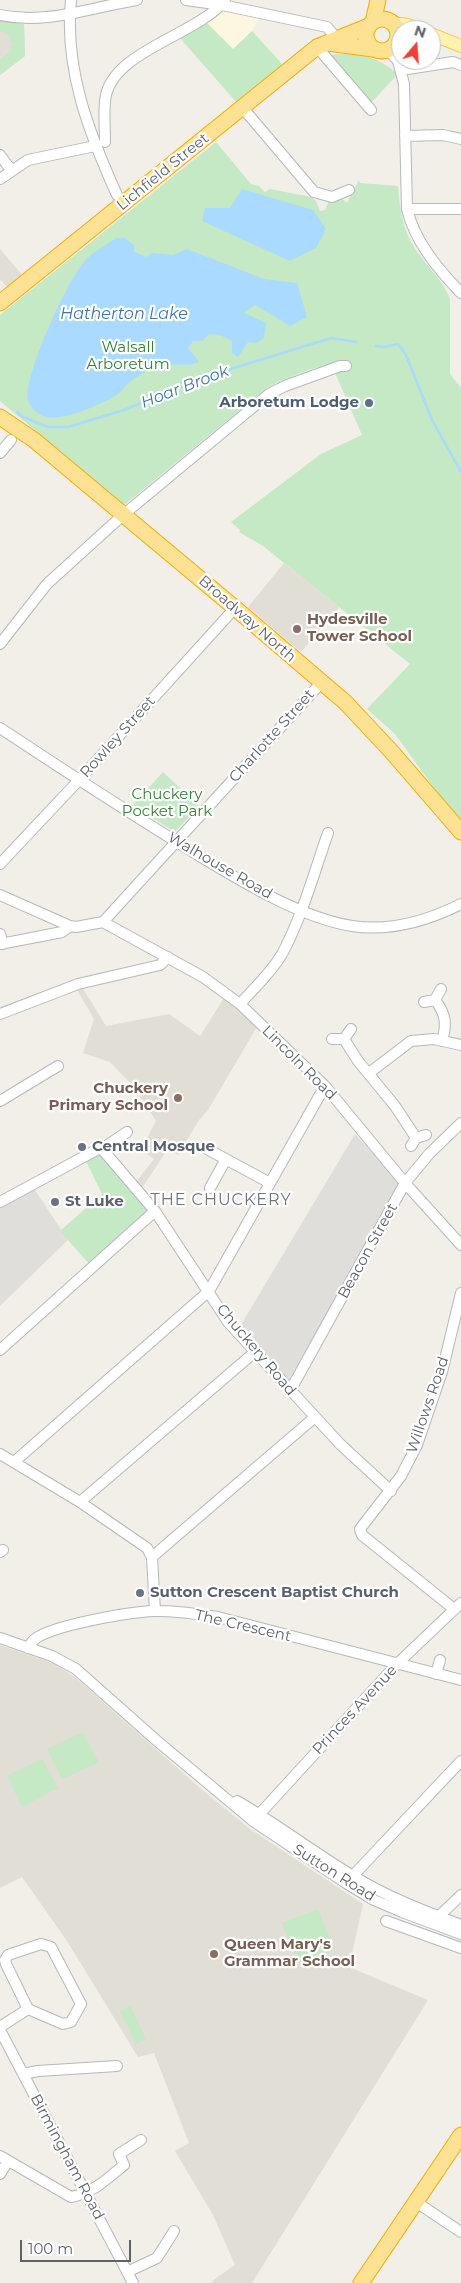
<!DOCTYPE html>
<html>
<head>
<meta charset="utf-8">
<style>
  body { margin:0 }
  #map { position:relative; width:461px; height:2283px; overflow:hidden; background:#f1efe8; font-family:Montserrat,sans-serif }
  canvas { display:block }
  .north { position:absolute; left:391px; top:20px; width:50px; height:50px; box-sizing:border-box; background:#fff; border:1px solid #bfc1c3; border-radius:50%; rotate:18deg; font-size:14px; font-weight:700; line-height:20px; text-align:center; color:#5f6368 }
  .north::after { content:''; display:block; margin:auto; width:18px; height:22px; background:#ea4335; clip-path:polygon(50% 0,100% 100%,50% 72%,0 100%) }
  .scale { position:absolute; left:20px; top:2240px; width:111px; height:22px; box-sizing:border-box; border:2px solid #5f6368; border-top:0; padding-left:6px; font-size:15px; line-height:18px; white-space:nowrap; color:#5f6368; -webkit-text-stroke:4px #fff; paint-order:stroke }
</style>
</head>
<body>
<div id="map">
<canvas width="461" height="2283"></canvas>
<div class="north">N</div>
<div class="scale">100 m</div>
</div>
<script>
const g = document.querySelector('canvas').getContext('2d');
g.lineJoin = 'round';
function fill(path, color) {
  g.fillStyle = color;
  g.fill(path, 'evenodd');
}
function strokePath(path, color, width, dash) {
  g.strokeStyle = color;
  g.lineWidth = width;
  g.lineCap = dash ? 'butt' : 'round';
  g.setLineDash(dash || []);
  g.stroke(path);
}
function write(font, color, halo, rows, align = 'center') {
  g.font = font + ' Montserrat,sans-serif';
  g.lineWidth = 4.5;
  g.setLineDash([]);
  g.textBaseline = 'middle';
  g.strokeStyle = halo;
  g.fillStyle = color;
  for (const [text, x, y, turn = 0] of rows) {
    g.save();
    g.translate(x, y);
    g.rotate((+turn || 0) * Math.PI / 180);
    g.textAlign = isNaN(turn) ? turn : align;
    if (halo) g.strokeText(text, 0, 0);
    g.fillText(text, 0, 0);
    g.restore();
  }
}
const commercial = new Path2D(`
  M225,7L261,16L252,31L233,49L205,21Z`);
const industrial = new Path2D(`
  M355,1134L401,1184L288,1381L251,1338L239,1328Z
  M33,1187L68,1240L0,1306V1207Z`);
const education = new Path2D(`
  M0,21L24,24L25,56L0,75Z
  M0,249L23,276L8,288L0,279Z
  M284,563L339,607L301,652L248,607Z
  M82,987L106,1026L169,1014L200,1036L224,998L257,1027L208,1110L199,1120L178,1155L168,1149L142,1188L135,1183L154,1159L144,1152V1144L156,1121L133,1086L110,1062L83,1053L94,1019L76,988Z
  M0,1645L55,1664L77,1679L200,1788L250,1829L363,1904L349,1967L428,2000L252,2283H213L212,2281L235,2265L213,2215L175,2151L189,2143L154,2053L138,2057L67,1941L22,1877L0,1888Z`);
const green = new Path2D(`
  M0,21L24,24L25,56L0,75V60L9,52L12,45L7,33L0,31Z
  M205,21L233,49L252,31L283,65L238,104L179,37Z
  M346,54C368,55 381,60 398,74L369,105L324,55Z
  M216,142L251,184L259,186L265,192L270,189L311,197L316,201L320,211L325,210L330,199L340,197L347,203L359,180L360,183L398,186C400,211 403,232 418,253C429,268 443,281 450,299V374L461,388V825L395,734L367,709L410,664L263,546L239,532L240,530L231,522L321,454L362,435L336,375L338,370L336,365C325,361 277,382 267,388L124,505L0,401V315Z
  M163,772L199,806L175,832L133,805Z
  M98,1150L152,1210L91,1266L60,1231L102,1194L85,1159Z
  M82,1732L99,1762L62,1779L47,1749Z
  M42,1759L58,1788L22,1807L7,1776Z
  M318,1909L334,1948L298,1963L282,1923Z
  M130,2006L146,2039L136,2044L120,2011Z`);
const water = new Path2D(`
  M242,189L313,210L326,229L316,248L290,261L202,221L205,208H230Z
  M117,238H125L134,245V252L147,257L152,253L173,255L187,249L264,279L297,283L307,317L290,326L255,305L244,313L266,323L264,338L257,343L248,342L238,357L232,353V341L220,335L209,334L202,341H193L188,348L199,362C186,368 172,362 158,366C150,368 138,376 131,381C125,385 121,393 115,396C100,405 62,421 46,417C38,414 30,408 28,400C23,377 66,285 81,266C90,253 104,246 117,238Z`);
const stream = new Path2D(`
  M376,346L384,347L398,344L406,355L432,420L461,472
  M17,412L23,417L48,427H68L124,410L205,377L331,338L356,342`);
const minor = new Path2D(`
  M71,0C64,69 89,133 117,195
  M186,0L222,5L327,27L337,39
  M0,15C47,25 91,7 137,0
  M317,47L371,110
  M388,50L398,61L404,84L407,209C415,242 438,269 461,293
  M401,70L453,62L461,65
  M242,107L314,192L332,197L349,190
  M405,136L443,135L461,139
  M105,142C105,127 103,109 106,95C116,50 199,34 225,0
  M0,155L11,170
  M0,179L28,160L95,146
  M407,209H461
  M0,453L11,440
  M0,644L47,584L123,515L269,394L285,386L340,366H346
  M0,728C65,771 131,814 198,855C241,881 301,918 352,926C390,932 427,921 461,904
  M0,864L79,780L235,608
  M0,895L70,926
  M103,922L203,977L240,1004L325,1086L405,1183L461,1245
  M103,922L321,683
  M0,934L3,944
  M0,944L62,932L70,926L76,927L103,922
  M435,1000C446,1014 447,1024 442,1041
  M424,1002L435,1000L441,989
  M240,1004C254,988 271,973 282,954C302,917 314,873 328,833
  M0,1014L78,984L160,965L168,957
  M332,1039H344L351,1029
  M344,1039L358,1061L395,1106L416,1138
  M369,1073L411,1041L434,1039L461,1045
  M0,1101L58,1066
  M411,1146L416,1138L426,1135
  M102,1149L155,1211L228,1322L340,1444L391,1491
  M207,1149L270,1183
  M210,1188L226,1159
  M0,1202L100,1148L102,1149L127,1132
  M0,1350L155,1211
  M290,1391L405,1183L429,1154L461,1123
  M0,1454L80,1502L147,1548L152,1557L155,1611
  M14,1462L209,1291L325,1086
  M80,1502L256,1351
  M0,1552L3,1550
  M152,1557L315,1417
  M454,1609L362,1535L360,1529L401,1476L417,1445L442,1372L461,1293
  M0,1638L52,1656L76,1669L156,1740L253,1821L346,1883L374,1900L402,1912L461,1934
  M28,1648C30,1645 32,1641 35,1639C53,1625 130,1612 154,1611C175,1610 197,1614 218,1617L461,1680
  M436,1674L440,1660
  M237,1801C277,1824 313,1852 353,1876C387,1897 424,1911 461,1925
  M253,1821L397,1664L461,1603
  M348,1881L461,1761
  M435,1920L461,1895
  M386,1921L461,1948
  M41,1944L51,1947L81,2004L71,2022L63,2024L28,2009L6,1964L5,1960L8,1955Z
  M0,2027L28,2009
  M0,2030L133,2283
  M23,2074L38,2071L117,2066
  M0,2156L71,2197C93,2193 107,2179 124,2165L119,2154L141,2140
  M0,2174L8,2161
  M416,2202L461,2232
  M127,2272L157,2258L174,2231`);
const major = new Path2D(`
  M392,23L408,25L421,30
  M431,34L461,46
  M395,44L401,42`);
const highway = new Path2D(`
  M366 35a16 16 0 1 1 32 0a16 16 0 1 1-32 0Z
  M373,22L378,0
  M328,43L373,49
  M0,303L317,47L369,26
  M0,417L34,440L235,608L345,702L391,751L461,832
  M361,2283L461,2135`);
const markers = [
  [369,403,5,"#5c6f8a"],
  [297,629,5,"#8d6e63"],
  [178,1098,5,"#8d6e63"],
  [82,1147,5,"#6b7280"],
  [55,1202,5,"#6b7280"],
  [140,1593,5,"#6b7280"],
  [214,1954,5,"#8d6e63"]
];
const streetNames = [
  ["Lichfield Street",163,172,-39],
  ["Broadway North",247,619,41],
  ["Charlotte Street",272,736,-48],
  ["Rowley Street",118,737,-48],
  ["Walhouse Road",220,866,30],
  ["Lincoln Road",299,1063,45],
  ["Beacon Street",368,1251,-61],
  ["Chuckery Road",256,1350,50],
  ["Willows Road",428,1405,-71],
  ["The Crescent",243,1626,13],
  ["Princes Avenue",355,1710,-47],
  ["Sutton Road",334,1873,32],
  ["Birmingham Road",67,2157,62]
];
const parkNames = [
  ["Walsall",128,348],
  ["Arboretum",128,365],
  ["Chuckery",167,795],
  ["Pocket Park",167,812]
];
const serviceNames = [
  ["Arboretum Lodge",359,403]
];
const educationNames = [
  ["Hydesville",307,620],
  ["Tower School",307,637],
  ["Chuckery",168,1089,"right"],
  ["Primary School",168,1106,"right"],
  ["Queen Mary's",224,1945],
  ["Grammar School",224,1962]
];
const worshipNames = [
  ["Central Mosque",92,1147],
  ["St Luke",65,1202],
  ["Sutton Crescent Baptist Church",150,1593]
];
const waterNames = [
  ["Hatherton Lake",124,314],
  ["Hoar Brook",185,387,-21]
];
const neighbourhoodNames = [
  ["THE CHUCKERY",221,1200]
];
fill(commercial, '#fef7e0');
fill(industrial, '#e0deda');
fill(education, '#e1ded6');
fill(green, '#c5e8c5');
fill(water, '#aadaff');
strokePath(stream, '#aadaff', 2.5);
strokePath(minor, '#b5b8bc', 12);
strokePath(major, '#f2c960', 14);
strokePath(highway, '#f9ab00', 17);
strokePath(minor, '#fff', 10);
strokePath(major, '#fff2af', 12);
strokePath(highway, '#fde293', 15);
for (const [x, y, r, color] of markers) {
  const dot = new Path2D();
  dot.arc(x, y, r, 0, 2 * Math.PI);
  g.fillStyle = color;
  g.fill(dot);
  strokePath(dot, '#fff', 2);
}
write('15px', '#5f6368', '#fff', streetNames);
write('15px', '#348238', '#fff', parkNames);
write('bold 15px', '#4e5e75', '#fff', serviceNames, 'right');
write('bold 15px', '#785e54', '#fff', educationNames, 'left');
write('bold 15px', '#5b616d', '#fff', worshipNames, 'left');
write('italic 16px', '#4174aa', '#fff', waterNames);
g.letterSpacing = '1px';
write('16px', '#70757a', '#fff', neighbourhoodNames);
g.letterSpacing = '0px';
</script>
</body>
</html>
